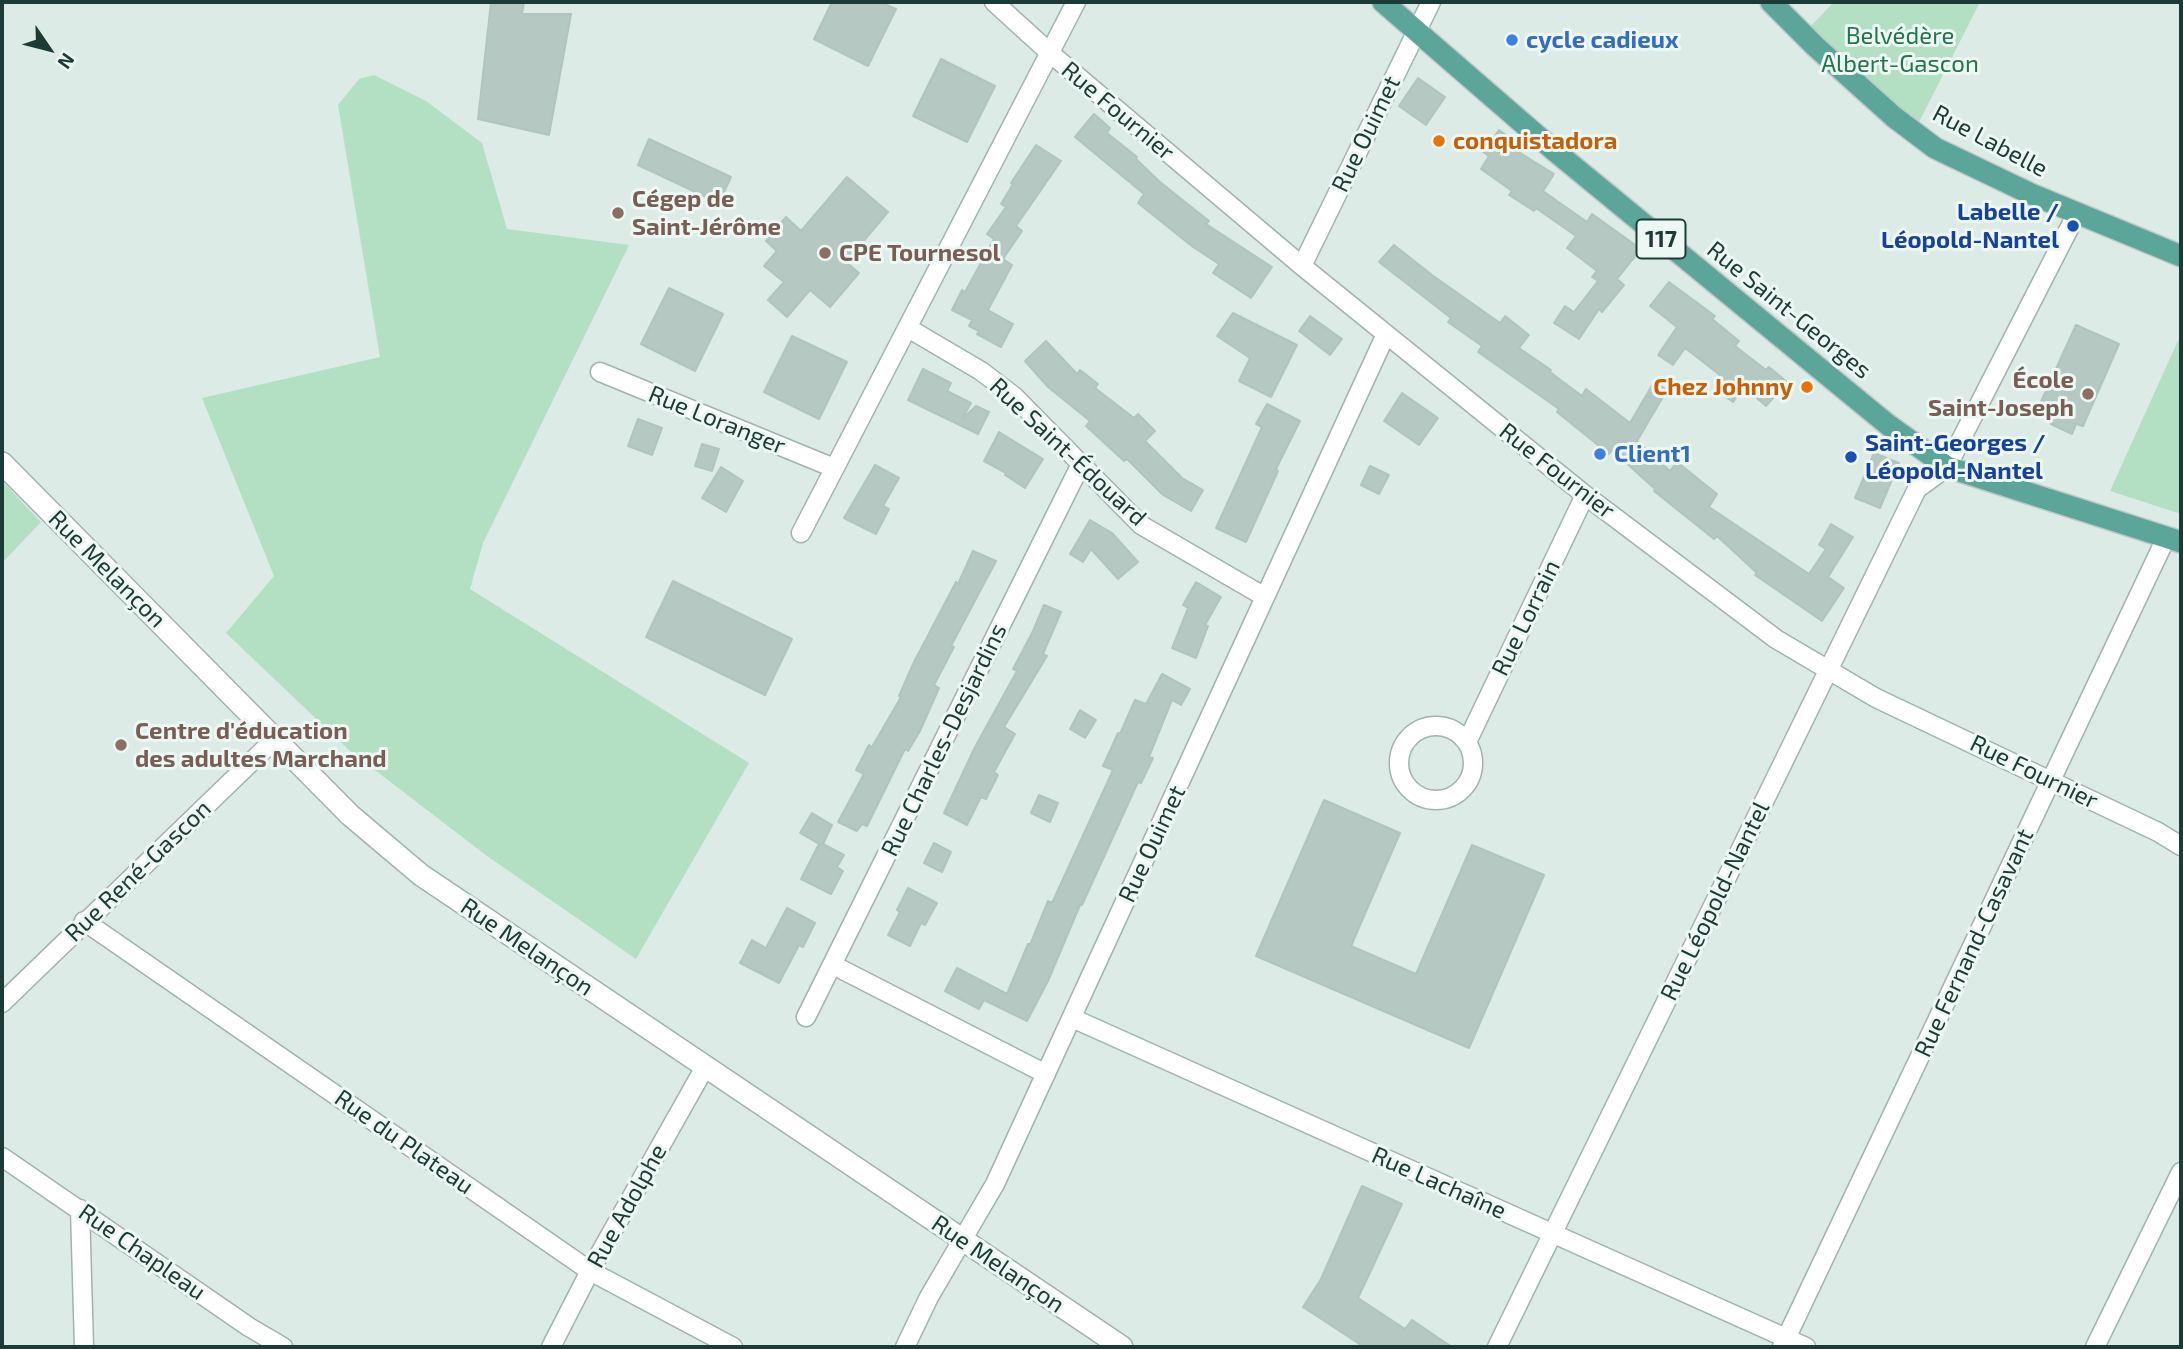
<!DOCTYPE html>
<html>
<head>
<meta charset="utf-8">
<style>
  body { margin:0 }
  #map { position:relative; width:2183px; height:1349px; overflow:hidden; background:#ddebe6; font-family:"Exo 2",sans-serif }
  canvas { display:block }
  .frame { position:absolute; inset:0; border:4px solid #1d3b36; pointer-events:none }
  .north { position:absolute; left:14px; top:14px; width:70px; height:70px; -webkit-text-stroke:5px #edf7f3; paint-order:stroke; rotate:125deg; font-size:19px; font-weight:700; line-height:28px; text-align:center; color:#1d3b36 }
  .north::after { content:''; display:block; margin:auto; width:24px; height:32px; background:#1d3b36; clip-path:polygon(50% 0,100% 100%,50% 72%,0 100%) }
</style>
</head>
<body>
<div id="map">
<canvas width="2183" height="1349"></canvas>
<div class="frame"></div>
<div class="north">N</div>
</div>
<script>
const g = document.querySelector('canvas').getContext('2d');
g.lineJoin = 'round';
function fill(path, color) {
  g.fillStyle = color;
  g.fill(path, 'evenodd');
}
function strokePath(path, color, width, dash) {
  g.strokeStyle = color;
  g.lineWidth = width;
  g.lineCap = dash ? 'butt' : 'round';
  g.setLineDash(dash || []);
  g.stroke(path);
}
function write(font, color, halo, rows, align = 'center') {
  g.font = font + ' "Exo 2",sans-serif';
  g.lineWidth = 6;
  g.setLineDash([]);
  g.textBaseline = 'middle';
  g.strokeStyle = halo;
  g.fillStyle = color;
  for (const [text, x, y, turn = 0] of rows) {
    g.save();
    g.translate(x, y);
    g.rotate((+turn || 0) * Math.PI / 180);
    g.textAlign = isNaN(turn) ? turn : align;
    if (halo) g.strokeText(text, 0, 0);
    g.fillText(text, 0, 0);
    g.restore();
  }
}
const green = new Path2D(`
  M1834,2H1980L1916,128L1808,29Z
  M374,75L426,101L482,143L507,229L629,245L483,543L470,589L749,763L636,959L487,856L350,751L226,633L274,576L202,398L380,357L338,105L359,79Z
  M2181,334V514L2110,491Z
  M2,481L41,522L2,563Z`);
const building = new Path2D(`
  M491,2H524L522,14H571L549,135L478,119Z
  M832,2H880L896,9L868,66L814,39Z
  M941,59L995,86L967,142L913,116Z
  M1418,78L1445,97L1426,125L1399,106Z
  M1094,114L1110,128L1107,133L1137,157L1136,159L1160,182L1209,221L1206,224L1272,267L1251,298L1213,273L1219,264L1193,247L1138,203L1144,194L1075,137Z
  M1499,130L1521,146L1517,151L1554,174L1543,191L1587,222L1592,214L1641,249L1617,279L1624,285L1602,312L1599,309L1579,339L1554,323L1565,306L1574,312L1598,281L1592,277L1597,271L1567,248L1576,236L1536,208L1534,211L1509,195L1512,191L1481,169L1489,156L1483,152Z
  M649,139L731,177L719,203L638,165Z
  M1036,145L1061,161L1016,226L1022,231L1003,259L1012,265L988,310L1013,324L1001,347L977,334L979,331L969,326L972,320L952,310L962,290L965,292L994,239L987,234L1006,207L1001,204L1013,184L1011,183Z
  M847,177L888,212L846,262L859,273L830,307L810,290L787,317L768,300L784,282L764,266L777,251L766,241L786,217L801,231Z
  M1394,245L1432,275L1500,323L1505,316L1529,335L1519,348L1551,370L1550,372L1582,396L1586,389L1630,423L1654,382L1667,390L1637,441L1670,471L1677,462L1717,494L1709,507L1809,574L1826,549L1819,545L1831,524L1853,537L1828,577L1844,588L1822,621L1755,575L1757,573L1717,536L1714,539L1654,491L1655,489L1612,450L1609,454L1557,412L1559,409L1478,352L1482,346L1448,322L1451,318L1379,262Z
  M1669,282L1715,316L1712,319L1739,341L1735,346L1766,370L1769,367L1787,382L1766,406L1744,387L1733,402L1718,391L1721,386L1716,381L1720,375L1685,348L1673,365L1658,355L1677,327L1650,306Z
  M669,288L723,314L695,371L641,344Z
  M1233,313L1297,345L1271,397L1239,381L1250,358L1217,336Z
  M1310,316L1342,339L1330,355L1299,331Z
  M2076,325L2119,344L2083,426L2076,424L2072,434L2051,424L2056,413L2039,406Z
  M792,336L847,362L819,419L764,392Z
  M1046,341L1077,374L1080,370L1098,384L1095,388L1134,418L1138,414L1155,431L1145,441L1182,478L1203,490L1191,511L1163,495L1127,459L1124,461L1086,426L1090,421L1048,387L1025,361Z
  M923,369L951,383L947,391L971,403L962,419L976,406L989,412L978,434L908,400Z
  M1402,393L1438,418L1419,445L1384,421Z
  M1267,404L1300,421L1276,469L1278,471L1246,542L1216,528L1262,427L1256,424Z
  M638,419L662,428L652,455L628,446Z
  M999,432L1043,459L1025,488L1005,475L1006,473L984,461Z
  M702,444L719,449L712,471L695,466Z
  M1874,453L1899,463L1880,508L1855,498Z
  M875,465L899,478L883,506L889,509L876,534L844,518Z
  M1370,466L1389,475L1379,494L1361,485Z
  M721,467L743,481L726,512L702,498Z
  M1090,520L1112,533L1138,562L1118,579L1091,549L1083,562L1070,554Z
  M973,551L996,561L951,646L954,647L934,685L939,688L920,731L908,751L905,749L867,826L862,824L857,831L838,822L864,774L856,770L869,745L872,747L901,697L899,696L914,662L956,582L958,584Z
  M673,581L792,639L765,695L646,637Z
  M1196,582L1221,597L1205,625L1208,626L1196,658L1172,648L1188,608L1183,605Z
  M1044,605L1061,612L1043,654L1047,656L1004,727L1015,734L994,772L998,775L986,799L981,797L967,825L944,813L975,747L1017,671L1013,669L1033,631Z
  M1162,674L1190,689L1181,705L1172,700L1149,757L1153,758L1141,783L1138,782L1082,905H1080L1048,981L1027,1021L984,1000L979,1009L945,991L957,968L1007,994L1028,944L1030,945L1048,901L1052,903L1113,770L1103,766L1118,733L1120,734L1135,700L1146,704Z
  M1080,710L1096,720L1085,738L1070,729Z
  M1039,795L1058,803L1050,822L1031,813Z
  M1324,800L1400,833L1351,946L1416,974L1472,845L1544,875L1469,1048L1256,956Z
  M812,813L832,825L823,844L844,855L837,867L843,871L831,894L801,879L819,844L800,833Z
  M934,843L951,852L942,872L924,863Z
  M908,888L937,903L925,925L921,923L910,946L888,935L900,912L897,910Z
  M787,908L815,923L803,947L799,945L779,983L740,963L752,940L766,948Z
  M1362,1186L1402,1204L1358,1298L1405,1329L1412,1320L1452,1347H1364L1303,1307L1321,1279Z`);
const minor = new Path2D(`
  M994,2L1050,53L1302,266L1585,495L1776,639L1876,698L2158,832L2181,846
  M1302,266L1431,2
  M908,328L981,371L1015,397L1141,525L1265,597
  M600,372L834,468
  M801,533L1076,2
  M1399 763a37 37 0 1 1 74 0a37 37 0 1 1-74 0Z
  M1467,742L1585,495
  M84,921L590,1271L733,1347
  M833,965L1046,1074
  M2,1003L275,739
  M806,1017L1081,464
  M1072,1018L1806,1347
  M2,1157L249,1327L283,1347
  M80,1209L84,1347
  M551,1347L590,1271L705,1067
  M905,1347L929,1297L995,1184L1386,334
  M1497,1347L1917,489L1947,467L2077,213
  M1782,1347L2166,538
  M2095,1347L2181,1172`);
const tertiary = new Path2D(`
  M2,463L350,815L421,875L1122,1347`);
const primary = new Path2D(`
  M1383,2L1556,152L1887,424L1947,467L2181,542
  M1771,2L1815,46L1894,117L1935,148L2031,194L2181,256`);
const markers = [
  [1512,40,7,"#3f7fe0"],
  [1439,141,7,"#e8710a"],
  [618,213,7,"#8d6e63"],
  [2073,226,7,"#1a4fb4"],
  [825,253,7,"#8d6e63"],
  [1807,387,7,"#e8710a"],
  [2088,394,7,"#8d6e63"],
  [1600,454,7,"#3f7fe0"],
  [1851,457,7,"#1a4fb4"],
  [121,745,7,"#8d6e63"]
];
const shields = [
  [1661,239,49]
];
const shieldNames = [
  ["117",1661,239]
];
const parkNames = [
  ["Belvédère",1900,36],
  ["Albert-Gascon",1900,64]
];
const shopNames = [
  ["cycle cadieux",1526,40],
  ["Client1",1614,454]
];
const streetNames = [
  ["Rue Fournier",1118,111,40],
  ["Rue Ouimet",1366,134,-64],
  ["Rue Labelle",1990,141,28],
  ["Rue Saint-Georges",1789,310,39],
  ["Rue Loranger",717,420,22],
  ["Rue Saint-Édouard",1068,452,43],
  ["Rue Fournier",1557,471,38],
  ["Rue Melançon",107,569,45],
  ["Rue Lorrain",1526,618,-64],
  ["Rue Charles-Desjardins",944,740,-64],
  ["Rue Fournier",2034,772,26],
  ["Rue Ouimet",1152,844,-65],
  ["Rue René-Gascon",138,871,-44],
  ["Rue Léopold-Nantel",1715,901,-64],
  ["Rue Fernand-Casavant",1974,943,-65],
  ["Rue Melançon",527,947,34],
  ["Rue du Plateau",404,1142,35],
  ["Rue Lachaîne",1439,1183,24],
  ["Rue Adolphe",627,1206,-61],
  ["Rue Chapleau",142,1252,35],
  ["Rue Melançon",998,1264,34]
];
const foodNames = [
  ["conquistadora",1453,141],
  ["Chez Johnny",1793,387,"right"]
];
const educationNames = [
  ["Cégep de",632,199],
  ["Saint-Jérôme",632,227],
  ["CPE Tournesol",839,253],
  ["École",2074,380,"right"],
  ["Saint-Joseph",2074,408,"right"],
  ["Centre d'éducation",135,731],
  ["des adultes Marchand",135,759]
];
const transitNames = [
  ["Labelle /",2059,212],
  ["Léopold-Nantel",2059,240],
  ["Saint-Georges /",1865,443,"left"],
  ["Léopold-Nantel",1865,471,"left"]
];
fill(green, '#b3dfc3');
fill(building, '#b5c8c2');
strokePath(building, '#afc5be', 2);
strokePath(minor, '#a0b3ae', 21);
strokePath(tertiary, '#a0b3ae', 24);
strokePath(primary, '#c0c8c7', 24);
strokePath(minor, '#fff', 18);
strokePath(tertiary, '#fff', 21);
strokePath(primary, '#5ca599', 21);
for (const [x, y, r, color] of markers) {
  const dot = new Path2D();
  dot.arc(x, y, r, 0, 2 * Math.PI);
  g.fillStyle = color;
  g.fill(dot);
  strokePath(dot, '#edf7f3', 2.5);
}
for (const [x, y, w] of shields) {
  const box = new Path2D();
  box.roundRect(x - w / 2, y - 19.5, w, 39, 5);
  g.fillStyle = '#edf7f3';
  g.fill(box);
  strokePath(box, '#1d3b36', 2);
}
write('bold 23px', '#1d3b36', null, shieldNames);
write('24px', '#23764b', '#edf7f3', parkNames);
write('bold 24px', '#366cbe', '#edf7f3', shopNames, 'left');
write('24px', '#1d3b36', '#edf7f3', streetNames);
write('bold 24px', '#c56008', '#edf7f3', foodNames, 'left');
write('bold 24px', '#785e54', '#edf7f3', educationNames, 'left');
write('bold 24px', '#164399', '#edf7f3', transitNames, 'right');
</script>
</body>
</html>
